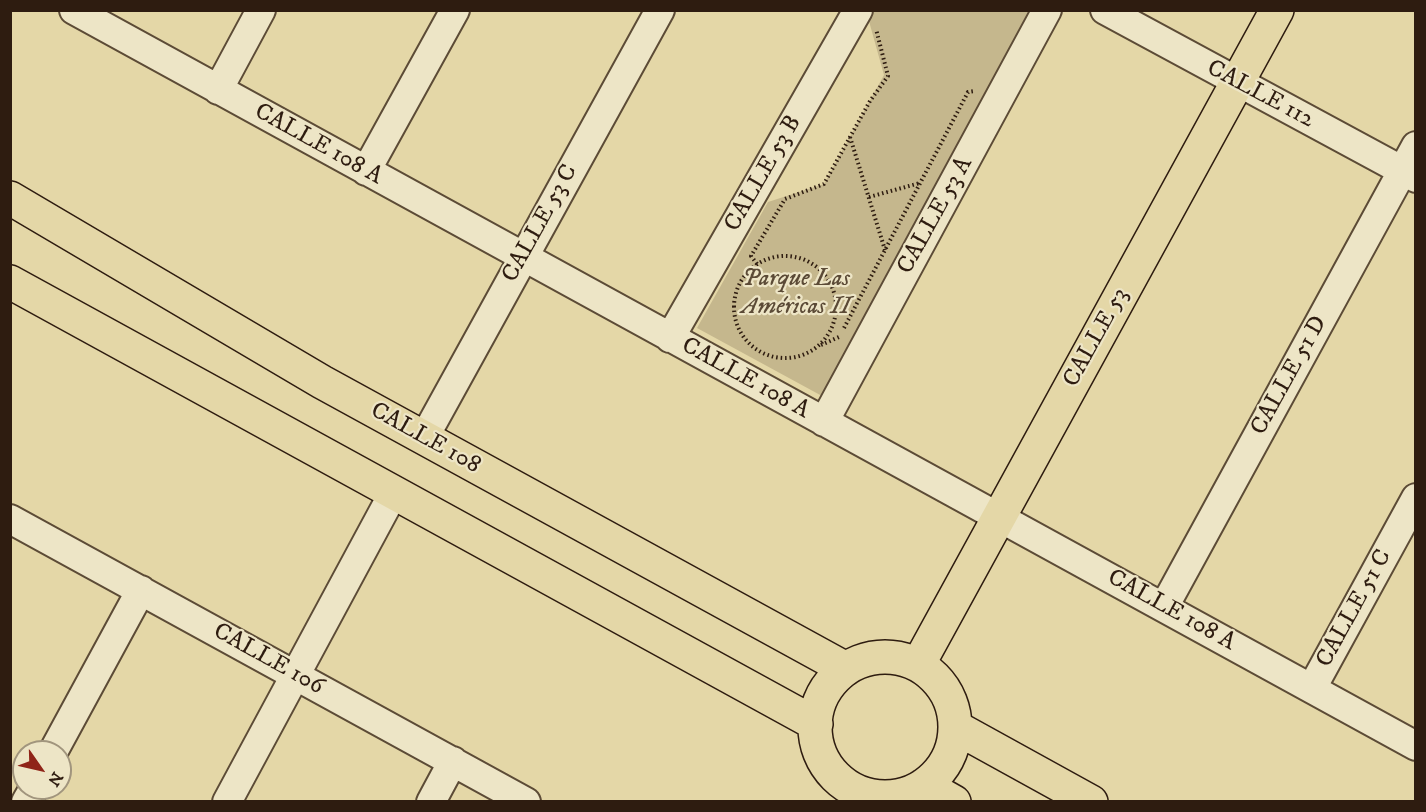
<!DOCTYPE html>
<html>
<head>
<meta charset="utf-8">
<style>
  body { margin:0 }
  #map { position:relative; width:1426px; height:812px; overflow:hidden; background:#e4d7a7; font-family:"IM FELL DW Pica",serif }
  canvas { display:block }
  .frame { position:absolute; inset:0; border:12px solid #2e1c10; pointer-events:none }
  .north { position:absolute; left:12px; top:740px; width:60px; height:60px; box-sizing:border-box; background:#ede5c6; border:2px solid #a1957d; border-radius:50%; rotate:124deg; font-size:16px; font-weight:700; line-height:24px; text-align:center; color:#2e1c10 }
  .north::after { content:''; display:block; margin:auto; width:21px; height:27px; background:#8f2418; clip-path:polygon(50% 0,100% 100%,50% 72%,0 100%) }
</style>
</head>
<body>
<div id="map">
<canvas width="1426" height="812"></canvas>
<div class="frame"></div>
<div class="north">N</div>
</div>
<script>
const g = document.querySelector('canvas').getContext('2d');
g.lineJoin = 'round';
function fill(path, color) {
  g.fillStyle = color;
  g.fill(path, 'evenodd');
}
function strokePath(path, color, width, dash) {
  g.strokeStyle = color;
  g.lineWidth = width;
  g.lineCap = dash ? 'butt' : 'round';
  g.setLineDash(dash || []);
  g.stroke(path);
}
function write(font, color, halo, rows, align = 'center') {
  g.font = font + ' "IM FELL DW Pica",serif';
  g.lineWidth = 4.5;
  g.setLineDash([]);
  g.textBaseline = 'middle';
  g.strokeStyle = halo;
  g.fillStyle = color;
  for (const [text, x, y, turn = 0] of rows) {
    g.save();
    g.translate(x, y);
    g.rotate((+turn || 0) * Math.PI / 180);
    g.textAlign = isNaN(turn) ? turn : align;
    if (halo) g.strokeText(text, 0, 0);
    g.fillText(text, 0, 0);
    g.restore();
  }
}
const green = new Path2D(`
  M869,11H1030L822,396L697,328L768,202L824,184L884,75L867,14Z`);
const path = new Path2D(`
  M850,137L885,250
  M869,197L920,183
  M734 307a51 51 0 1 1 102 0a51 51 0 1 1-102 0Z
  M757,264L751,256L785,199L824,184L870,101L888,76L876,29
  M844,328L968,92L975,91
  M821,345L839,337`);
const minor = new Path2D(`
  M74,10L1416,746
  M1105,10L1416,178
  M218,90L261,10
  M366,171L455,10
  M670,338L858,10
  M824,422L1047,10
  M424,438L660,10
  M10,519L526,802
  M1164,607L1416,146
  M1312,688L1416,498
  M53,752L141,590
  M26,802L34,788
  M227,802L394,492
  M431,802L453,761`);
const major = new Path2D(`
  M10,198L322,382L846,669
  M10,282L816,724
  M815 727a70 70 0 1 1 140 0a70 70 0 1 1-140 0Z
  M918,665L1277,10
  M955,727L1091,802
  M924,785L954,802`);
const streetNames = [
  ["CALLE 112",1260,95,28],
  ["CALLE 108 A",318,145,29],
  ["CALLE 53 B",764,174,-60],
  ["CALLE 53 A",936,216,-61],
  ["CALLE 53 C",541,224,-61],
  ["CALLE 53",1097,338,-61],
  ["CALLE 51 D",1290,376,-61],
  ["CALLE 108 A",745,379,29],
  ["CALLE 108",425,439,29],
  ["CALLE 51 C",1355,609,-61],
  ["CALLE 108 A",1171,611,29],
  ["CALLE 106",268,660,29]
];
const parkNames = [
  ["Parque Las",796,280],
  ["Américas II",796,308]
];
fill(green, '#c5b78d');
strokePath(minor, '#5c4b36', 32);
strokePath(major, '#2e1c10', 36);
strokePath(path, '#2e1c10', 4, [1.5, 3]);
strokePath(minor, '#ede5c6', 28);
strokePath(major, '#e4d7a7', 33);
write('24px', '#2e1c10', '#ede5c6', streetNames);
write('italic 24px', '#5b4a36', '#ede5c6', parkNames);
</script>
</body>
</html>
